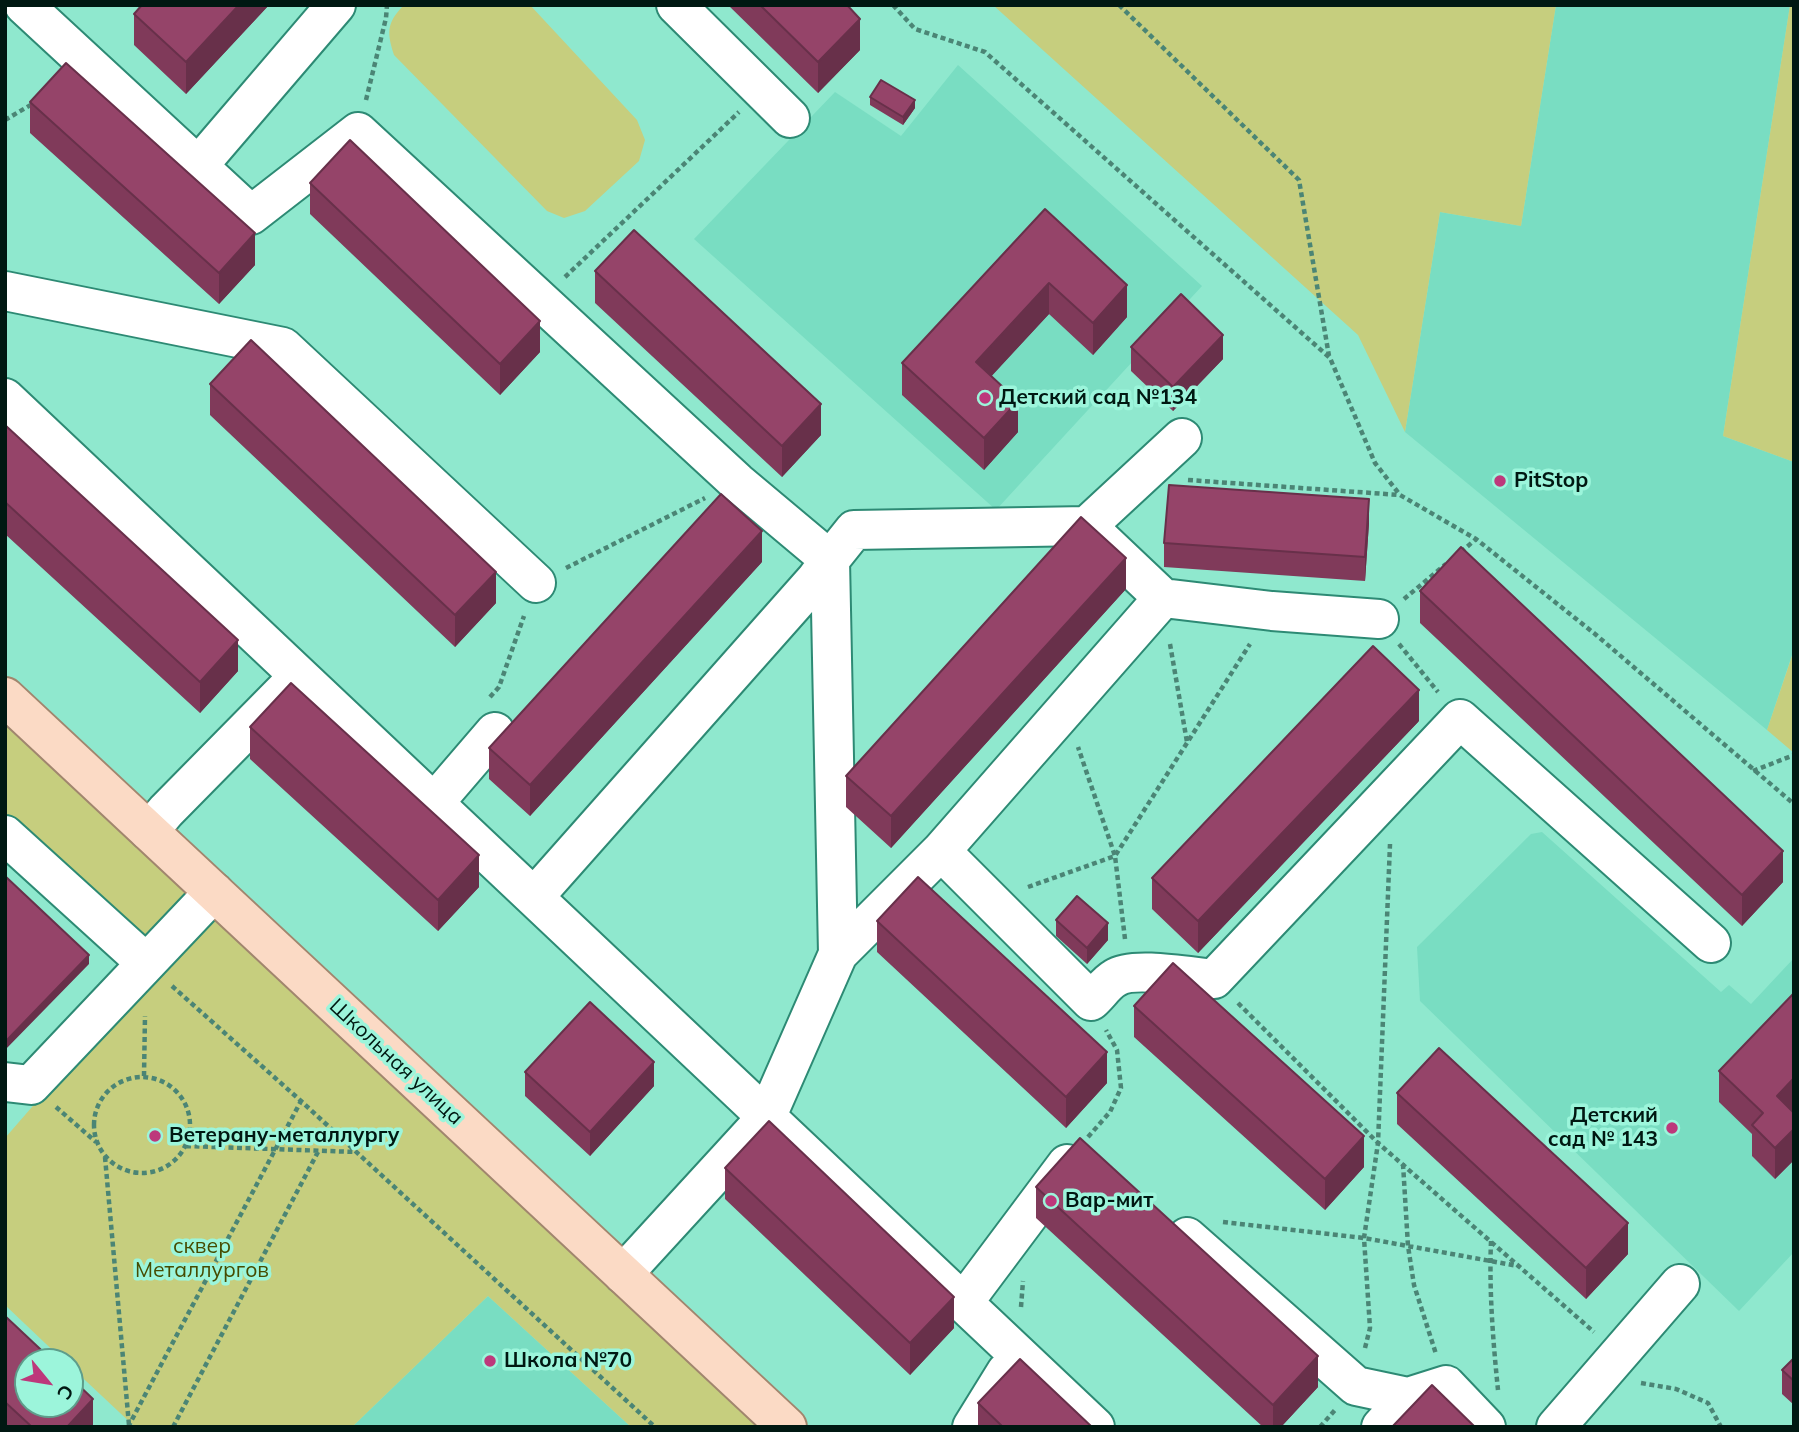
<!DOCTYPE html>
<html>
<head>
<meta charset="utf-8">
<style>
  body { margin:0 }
  #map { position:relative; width:1799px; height:1432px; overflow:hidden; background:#8fe8ce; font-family:Mulish,sans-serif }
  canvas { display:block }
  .frame { position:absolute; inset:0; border:7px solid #001812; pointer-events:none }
  .north { position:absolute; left:14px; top:1348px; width:70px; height:70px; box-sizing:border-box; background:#9cf5db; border:2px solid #5e9d8b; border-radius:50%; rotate:120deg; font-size:19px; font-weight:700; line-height:28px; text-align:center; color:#001812 }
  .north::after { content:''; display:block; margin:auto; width:24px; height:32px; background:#bd387b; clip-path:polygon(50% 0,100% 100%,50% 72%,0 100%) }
</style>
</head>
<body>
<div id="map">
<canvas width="1799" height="1432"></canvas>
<div class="frame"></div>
<div class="north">С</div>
</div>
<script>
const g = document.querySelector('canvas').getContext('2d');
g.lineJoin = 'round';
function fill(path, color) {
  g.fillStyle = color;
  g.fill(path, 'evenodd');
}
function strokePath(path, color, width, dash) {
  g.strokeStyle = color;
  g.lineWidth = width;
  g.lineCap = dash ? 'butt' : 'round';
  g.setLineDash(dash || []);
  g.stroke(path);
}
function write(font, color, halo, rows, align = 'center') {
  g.font = font + ' Mulish,sans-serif';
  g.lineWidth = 7;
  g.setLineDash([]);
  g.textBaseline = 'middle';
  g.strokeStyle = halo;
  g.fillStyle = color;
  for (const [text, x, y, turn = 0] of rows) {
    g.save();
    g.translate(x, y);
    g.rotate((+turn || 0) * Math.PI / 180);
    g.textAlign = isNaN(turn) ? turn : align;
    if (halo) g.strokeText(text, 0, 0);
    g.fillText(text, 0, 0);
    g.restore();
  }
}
const built = new Path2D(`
  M1556,5H1790L1723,436L1794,462V649L1767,730L1405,432L1440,212L1521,226Z
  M958,65L1202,286L996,510L694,239L835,92L901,136Z
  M1542,832L1721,992L1729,985L1751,1004L1794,958V1252L1739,1311L1420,1001L1417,947L1531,834Z
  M488,1296L631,1427H352Z`);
const green = new Path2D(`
  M404,5H530L637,120L645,140L639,161L585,211L564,218L547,211L394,55C387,33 386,23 404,5Z
  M993,5H1556L1521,226L1440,212L1405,432L1358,335Z
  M1790,5H1794V462L1723,436Z
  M1794,650V753L1767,730Z
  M5,725L762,1427H631L488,1296L352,1427H135L70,1366V1362H65L5,1305V1138L145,977L5,841Z`);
const path = new Path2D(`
  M893,5L915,29L985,52L1330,358L1375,463L1400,495L1476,539L1595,634L1794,804
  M1119,5L1299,180L1329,356
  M366,100L386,18L387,5
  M5,120L34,103
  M565,277L739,112
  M1188,480L1400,495
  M1461,552L1476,539
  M566,568L705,498
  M1404,599L1446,564
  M1170,644L1187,742
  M1399,644L1438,692
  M490,697L499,687L524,616
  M1753,771L1794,755
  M1028,887L1115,856L1078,747
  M1125,939L1115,856L1250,644
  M172,986L301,1101L655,1427
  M1238,1003L1378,1143L1594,1332
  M144,1076L145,1016
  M94 1125a48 48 0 1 1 96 0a48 48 0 1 1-96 0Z
  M56,1107L96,1142
  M1088,1137L1110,1112L1121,1088L1117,1050L1106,1030
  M186,1146L356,1152
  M105,1157L129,1425L132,1427
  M1403,1164L1408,1246L1414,1285L1436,1354
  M1223,1222L1364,1238L1518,1266
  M1491,1241C1489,1291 1493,1341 1498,1390
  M1021,1307L1023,1281
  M1365,1348L1370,1328L1364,1238L1378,1143L1390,844
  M1641,1383L1676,1389L1708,1403L1721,1427
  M128,1427L301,1101
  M173,1427L319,1150
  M1320,1427L1335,1410`);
const minor = new Path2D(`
  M24,5L251,215L358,132L737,482L830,560L816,579L534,897
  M676,5L790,118
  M198,166L336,5
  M5,291L283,347L536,583
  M5,398L1095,1427
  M1087,526L1182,438
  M434,803L495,732
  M149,831L166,811L299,676
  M5,835L146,963
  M941,851L1091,1001C1099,994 1106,983 1115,978C1133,966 1191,977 1214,979L1460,719L1711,943
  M838,954L830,560L854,530L1087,526L1163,598L1272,611L1379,619
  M5,1082L31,1085L214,892
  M1187,1237L1356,1386L1408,1397L1446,1385L1486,1427
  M623,1274L766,1118L838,954L941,851L1163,598
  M963,1303L1067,1164
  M972,1427L1006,1372
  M1381,1427L1408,1397
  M1556,1427L1680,1284`);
const major = new Path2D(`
  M5,697L787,1427`);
const wall = new Path2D(`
  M269,5L186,94L134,45V14Z
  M728,5H847L860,50L818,93Z
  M870,97L915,108L903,125L870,105Z
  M30,102L255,265L219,304L30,133Z
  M310,183L540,352L500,395L310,214Z
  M1045,209L1127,317L1093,355L1049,314L991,376L1018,432L984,470L902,395V363Z
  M595,271L821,435L782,477L595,303Z
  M1131,347L1223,359L1173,411L1131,371Z
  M210,384L496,603L455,647L210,415Z
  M5,425L238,671L200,713L5,534Z
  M1369,523L1365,581L1164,567V543Z
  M762,562L530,816L489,779V748Z
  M1126,589L891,848L846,807V776Z
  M1420,591L1783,882L1742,926L1420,623Z
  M1419,721L1198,953L1152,909V878Z
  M250,727L479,887L438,931L250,759Z
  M1056,920L1108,940L1087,964L1056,936Z
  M877,921L1107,1083L1066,1128L877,952Z
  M1794,993V1110L1792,1111L1794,1113V1160L1775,1179L1752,1156V1134L1719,1102V1071Z
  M1134,1006L1364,1167L1325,1210L1134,1037Z
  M525,1072L654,1086L590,1156L525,1096Z
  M1397,1093L1628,1254L1586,1299L1397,1124Z
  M725,1168L954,1328L910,1375L725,1199Z
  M1036,1187L1318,1387L1281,1427H1263L1036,1218Z
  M5,1316L93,1427H5Z
  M1794,1358V1405L1782,1394V1370Z
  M978,1403L1092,1427H978Z`);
const shadedWall = new Path2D(`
  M239,5H269L186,94V62Z
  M860,19V50L818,93V62Z
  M915,100V108L903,125V117Z
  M255,233V265L219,304V273Z
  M1049,283V314L976,393V362Z
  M1127,285V317L1093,355V323Z
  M540,321V352L500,395V364Z
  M1223,335V359L1173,411V387Z
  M1018,401V432L984,470V438Z
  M821,404V435L782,477V446Z
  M1369,499V523L1365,581V557Z
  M762,531V562L530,816V785Z
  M1126,558V589L891,848V816Z
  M496,572V603L455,647V615Z
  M238,640V671L200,713V682Z
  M1419,690V721L1198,953V921Z
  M1783,851V882L1742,926V895Z
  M479,855V887L438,931V900Z
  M1108,923V940L1087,964V948Z
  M89,955V964L5,1050V1042Z
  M1107,1052V1083L1066,1128V1097Z
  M654,1062V1086L590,1156V1132Z
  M1794,1078V1110L1777,1127V1096Z
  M1794,1129V1160L1775,1179V1148Z
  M1364,1136V1167L1325,1210V1179Z
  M1628,1223V1254L1586,1299V1268Z
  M954,1297V1328L910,1375V1343Z
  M1318,1356V1387L1281,1427H1273V1405Z
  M93,1399V1427H67Z`);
const building = new Path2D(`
  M142,5H239L186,62L134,14Z
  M760,5H847L860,19L818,62Z
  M66,63L255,233L219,273L30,102Z
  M881,80L915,100L903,117L870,97Z
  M350,140L540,321L500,364L310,183Z
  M1045,209L1127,285L1093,323L1049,283L976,362L1018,401L984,438L902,363Z
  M634,230L821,404L782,446L595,271Z
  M1181,294L1223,335L1173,387L1131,347Z
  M251,340L496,572L455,615L210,384Z
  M5,425L238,640L200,682L5,502Z
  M1169,485L1369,499L1365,557L1164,543Z
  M721,494L762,531L530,785L489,748Z
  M1081,517L1126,558L891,816L846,776Z
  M1461,547L1783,851L1742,895L1420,591Z
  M1373,646L1419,690L1198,921L1152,878Z
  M291,683L479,855L438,900L250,727Z
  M5,876L89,955L5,1042Z
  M918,877L1107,1052L1066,1097L877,921Z
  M1077,896L1108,923L1087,948L1056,920Z
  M1173,963L1364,1136L1325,1179L1134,1006Z
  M1794,993V1078L1777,1096L1794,1113V1129L1775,1148L1752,1125L1763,1113L1719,1071Z
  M590,1002L654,1062L590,1132L525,1072Z
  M1439,1048L1628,1223L1586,1268L1397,1093Z
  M769,1121L954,1297L910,1343L725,1168Z
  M1080,1138L1318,1356L1273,1405L1036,1187Z
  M5,1316L54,1362H28V1404H70V1377L93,1399L67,1427H32L5,1402Z
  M1794,1358V1381L1782,1370Z
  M1020,1359L1092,1427H1003L978,1403Z
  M1432,1385L1475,1427H1392Z`);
const markers = [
  [985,398,7,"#bd387b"],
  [1500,481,7,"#bd387b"],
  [1672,1128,7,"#bd387b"],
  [155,1136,7,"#bd387b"],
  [1051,1201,7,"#bd387b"],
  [490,1361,7,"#bd387b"]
];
const poiNames = [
  ["Детский сад №134",999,398],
  ["PitStop",1514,481],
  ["Детский",1658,1116,"right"],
  ["сад № 143",1658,1140,"right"],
  ["Ветерану-металлургу",169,1136],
  ["Вар-мит",1065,1201],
  ["Школа №70",504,1361]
];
const streetNames = [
  ["Школьная улица",396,1062,43]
];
const parkNames = [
  ["сквер",202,1247],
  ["Металлургов",202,1271]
];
fill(built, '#79ddc2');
fill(green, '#c6ce7e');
strokePath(minor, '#2d8a74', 42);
strokePath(major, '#a1866e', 42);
strokePath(path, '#4b8575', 4.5, [5, 3.5]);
strokePath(minor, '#fff', 38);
strokePath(major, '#fbdac5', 38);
fill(wall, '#803a5a');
fill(shadedWall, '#68304a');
fill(building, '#954469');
strokePath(building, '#68304a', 2);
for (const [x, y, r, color] of markers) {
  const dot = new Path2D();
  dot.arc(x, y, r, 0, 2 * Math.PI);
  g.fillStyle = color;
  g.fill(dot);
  strokePath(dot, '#9cf5db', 2.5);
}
write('bold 21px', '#001812', '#9cf5db', poiNames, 'left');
write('21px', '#001812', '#9cf5db', streetNames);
write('21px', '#464b01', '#9cf5db', parkNames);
</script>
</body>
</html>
